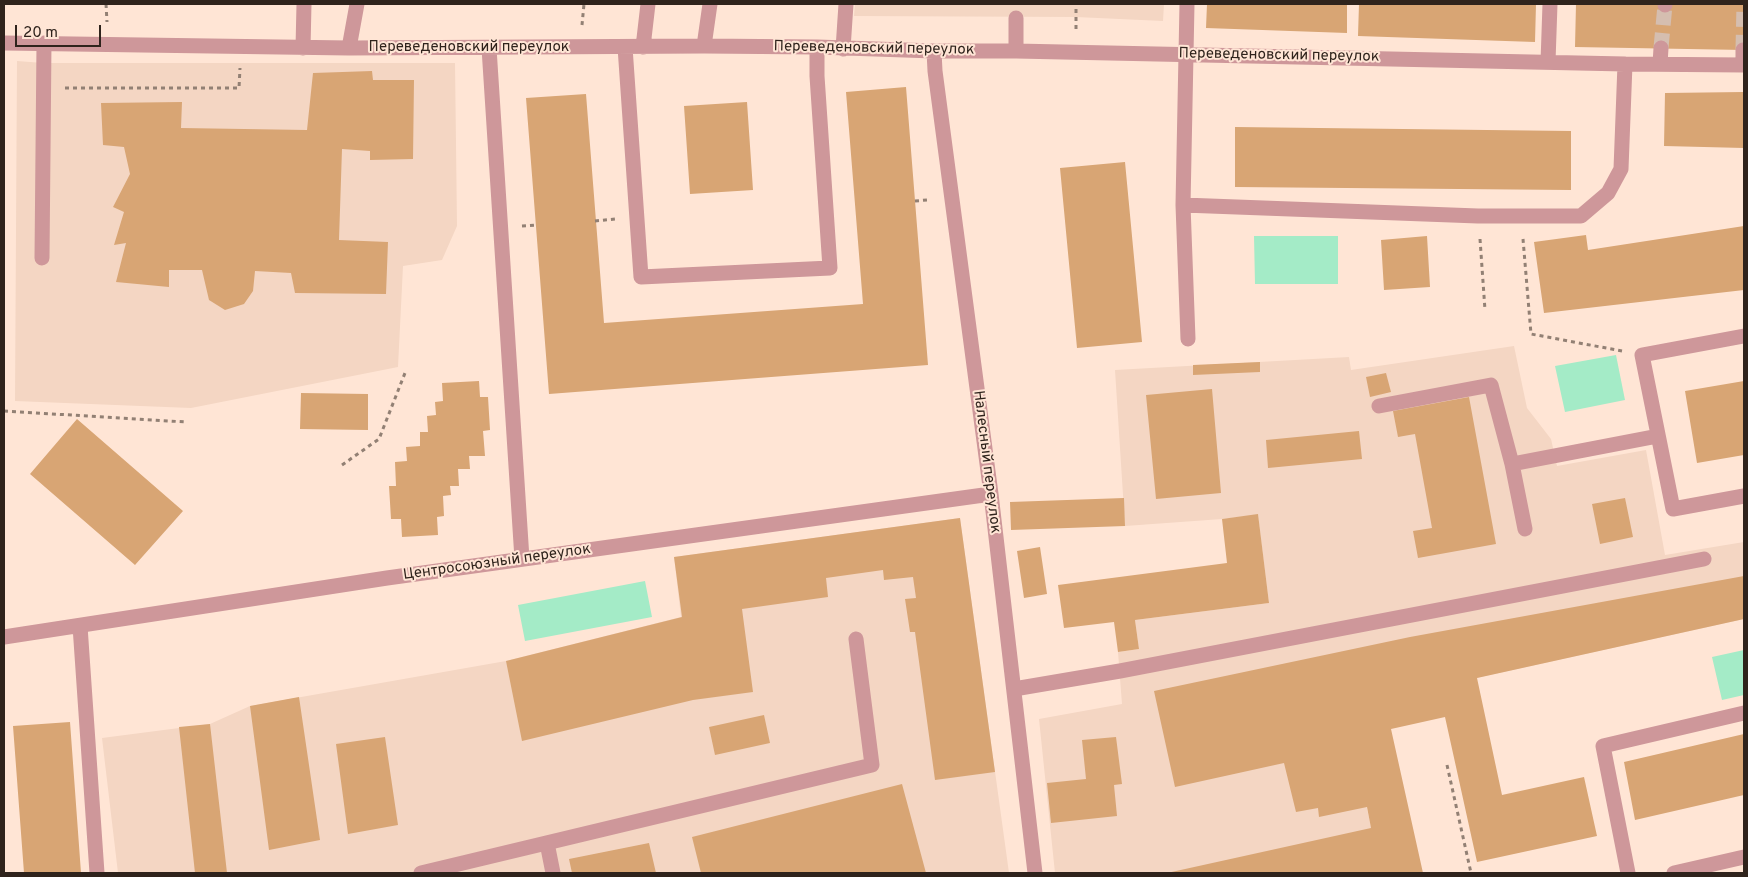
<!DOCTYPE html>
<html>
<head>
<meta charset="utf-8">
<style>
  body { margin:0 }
  #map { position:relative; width:1748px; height:877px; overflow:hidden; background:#ffe5d5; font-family:Overpass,sans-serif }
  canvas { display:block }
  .frame { position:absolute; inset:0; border:5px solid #2f231c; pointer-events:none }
  .scale { position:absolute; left:15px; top:25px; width:86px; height:22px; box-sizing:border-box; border:2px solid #2f231c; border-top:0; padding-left:6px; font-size:15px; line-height:18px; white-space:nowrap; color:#2f231c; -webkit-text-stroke:4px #ffe5d5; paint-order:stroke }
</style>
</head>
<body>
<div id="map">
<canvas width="1748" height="877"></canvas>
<div class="frame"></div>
<div class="scale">20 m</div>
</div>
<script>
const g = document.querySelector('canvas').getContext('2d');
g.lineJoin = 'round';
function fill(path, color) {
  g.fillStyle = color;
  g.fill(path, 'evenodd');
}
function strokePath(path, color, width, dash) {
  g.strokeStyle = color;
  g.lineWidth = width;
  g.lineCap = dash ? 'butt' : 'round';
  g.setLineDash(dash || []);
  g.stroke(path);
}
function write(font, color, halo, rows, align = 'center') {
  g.font = font + ' Overpass,sans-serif';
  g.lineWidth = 4;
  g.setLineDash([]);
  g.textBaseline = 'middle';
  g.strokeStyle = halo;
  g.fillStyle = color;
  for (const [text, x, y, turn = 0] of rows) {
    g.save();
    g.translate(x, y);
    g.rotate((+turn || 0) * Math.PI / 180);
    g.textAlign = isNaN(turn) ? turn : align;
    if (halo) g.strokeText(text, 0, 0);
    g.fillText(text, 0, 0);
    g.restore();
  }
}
const built = new Path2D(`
  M855,4H1164L1163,21L1076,17L854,16Z
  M17,61L43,63H455L457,226L442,260L403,266L398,367L191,408L15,401Z
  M1514,346L1527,408L1551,439L1557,466L1646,450L1665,555L1744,542V619L1345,707L1381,873H1055L1039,719L1122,704L1118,652L1139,649L1135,620L1269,603L1258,515L1222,519L1125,526L1115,370L1349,357L1351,370Z
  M960,518L1009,873H118L102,738L210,724L250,706L506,661L681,617L674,557Z`);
const green = new Path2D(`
  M1254,236H1338V284H1255Z
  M1616,355L1625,400L1565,412L1555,366Z
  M645,581L652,617L525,641L518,605Z
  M1744,650V695L1722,700L1712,657Z`);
const building = new Path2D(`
  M1207,4H1347V33L1206,28Z
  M1359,4H1536L1535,42L1358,36Z
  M1576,4H1655V5H1674V4H1744V50L1575,47Z
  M372,71L373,80H414L413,159L370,160V151L342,149L339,240L388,242L386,294L295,293L291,273L255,271L253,291L244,304L225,310L209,300L202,270H169V287L116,282L126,243L114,245L124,212L113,207L130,174L124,147L103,145L101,103L182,102L181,128L307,130L313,73Z
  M906,87L928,365L549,394L526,98L586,94L604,323L863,304L846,92Z
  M1744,92V148L1664,146L1665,93Z
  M747,102L753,190L690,194L684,106Z
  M1235,127L1571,131V190L1235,187Z
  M1125,162L1142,342L1077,348L1060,168Z
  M1744,226V290L1544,313L1534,242L1586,235L1588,250Z
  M1427,236L1430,287L1384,290L1381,240Z
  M1260,362V372L1193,375V365Z
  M1386,373L1391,392L1370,397L1366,377Z
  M479,381L480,397H488L490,430L483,431L485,456H469L470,469H458L459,486H450L451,495L443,496L444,516L437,517L438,535L402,537L401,519H391L389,486H396L395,462L407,461L406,447L420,446V432H428L427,416L436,415L435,402L443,401L442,383Z
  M1744,381V455L1697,463L1685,391Z
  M1212,389L1221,493L1156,499L1146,395Z
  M301,393L368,394V430L300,429Z
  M1469,397L1496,544L1418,558L1413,531L1432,528L1415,434L1398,437L1393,411Z
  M77,419L183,511L135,565L30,474Z
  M1359,431L1362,459L1268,468L1266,440Z
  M1124,498L1125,526L1011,530L1010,502Z
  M1625,498L1633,537L1600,544L1592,504Z
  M1258,514L1269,603L1135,620L1139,649L1118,652L1114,622L1064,628L1058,585L1227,563L1222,519Z
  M960,518L995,772L935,780L915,632H910L905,599L916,598L913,577L884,580L883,570L826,578L828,597L742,609L753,692L693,700L522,741L506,661L682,617L674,557Z
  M1040,547L1047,594L1024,598L1017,551Z
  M1744,576V619L1477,678L1502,795L1584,777L1597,836L1477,862L1445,717L1391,729L1423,873H1167L1371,828L1367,807L1319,817L1318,808L1296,812L1284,763L1175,787L1154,691L1410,637Z
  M299,697L320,840L269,850L250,706Z
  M764,715L770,743L715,755L709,727Z
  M70,722L81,873H24L13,726Z
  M210,724L227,873H195L179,727Z
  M1744,734V795L1635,820L1624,762Z
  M385,737L398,825L348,834L336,744Z
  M1116,737L1122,784L1114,785L1117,816L1051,823L1047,783L1086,779L1082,740Z
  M902,784L926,873H701L692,837Z
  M649,843L656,873H572L569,859Z`);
const minorTunnel = new Path2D(`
  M1661,48L1665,5
  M1743,50L1744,4`);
const path = new Path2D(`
  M106,4L107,22
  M582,25L584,4
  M1076,29V4
  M65,88H239L240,68
  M915,201L927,200
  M595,221L615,219
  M522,226L536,225
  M1480,239L1485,310
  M1523,239L1531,334L1622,351
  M4,411L186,422
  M342,465L379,439L405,373
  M1447,765L1471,873`);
const minor = new Path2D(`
  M1187,4L1183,205L1478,216H1581L1608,193L1621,169L1625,64
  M1665,5V4
  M1016,18V51
  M4,43L349,48L704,46L817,47L934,51H1016L1625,64L1744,65
  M704,46L710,4
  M625,47L641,277L830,268L817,76V47
  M643,47L648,4
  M303,48L304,4
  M349,48L357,4
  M489,48L522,559
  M843,49L846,4
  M934,51L935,71L991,494L1035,873
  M1548,62L1550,4
  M1660,64L1661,48
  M1743,65V50
  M1183,205L1188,339
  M42,258L44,43
  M1744,336L1642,355L1673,509L1744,496
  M1379,406L1491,385L1512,464
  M1525,529L1512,464L1658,436
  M80,626L97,873
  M4,637L387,578L991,494
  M1014,689L1120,671L1704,559
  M547,843L553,873
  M421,873L872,765L856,639
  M1628,873L1603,746L1744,713
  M1674,873L1744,857`);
const streetNames = [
  ["Переведеновский переулок",469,48],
  ["Переведеновский переулок",874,49,1],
  ["Переведеновский переулок",1279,56,1],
  ["Налесный переулок",986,462,83],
  ["Центросоюзный переулок",497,563,-8]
];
fill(built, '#f4d6c3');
fill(green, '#a4ebc7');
fill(building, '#d8a574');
strokePath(minorTunnel, '#d5beb0', 15, [15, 8]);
strokePath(path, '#928074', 3, [4, 4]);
strokePath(minor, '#ce979a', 15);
write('15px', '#2f231c', '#ffe5d5', streetNames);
</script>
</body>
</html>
